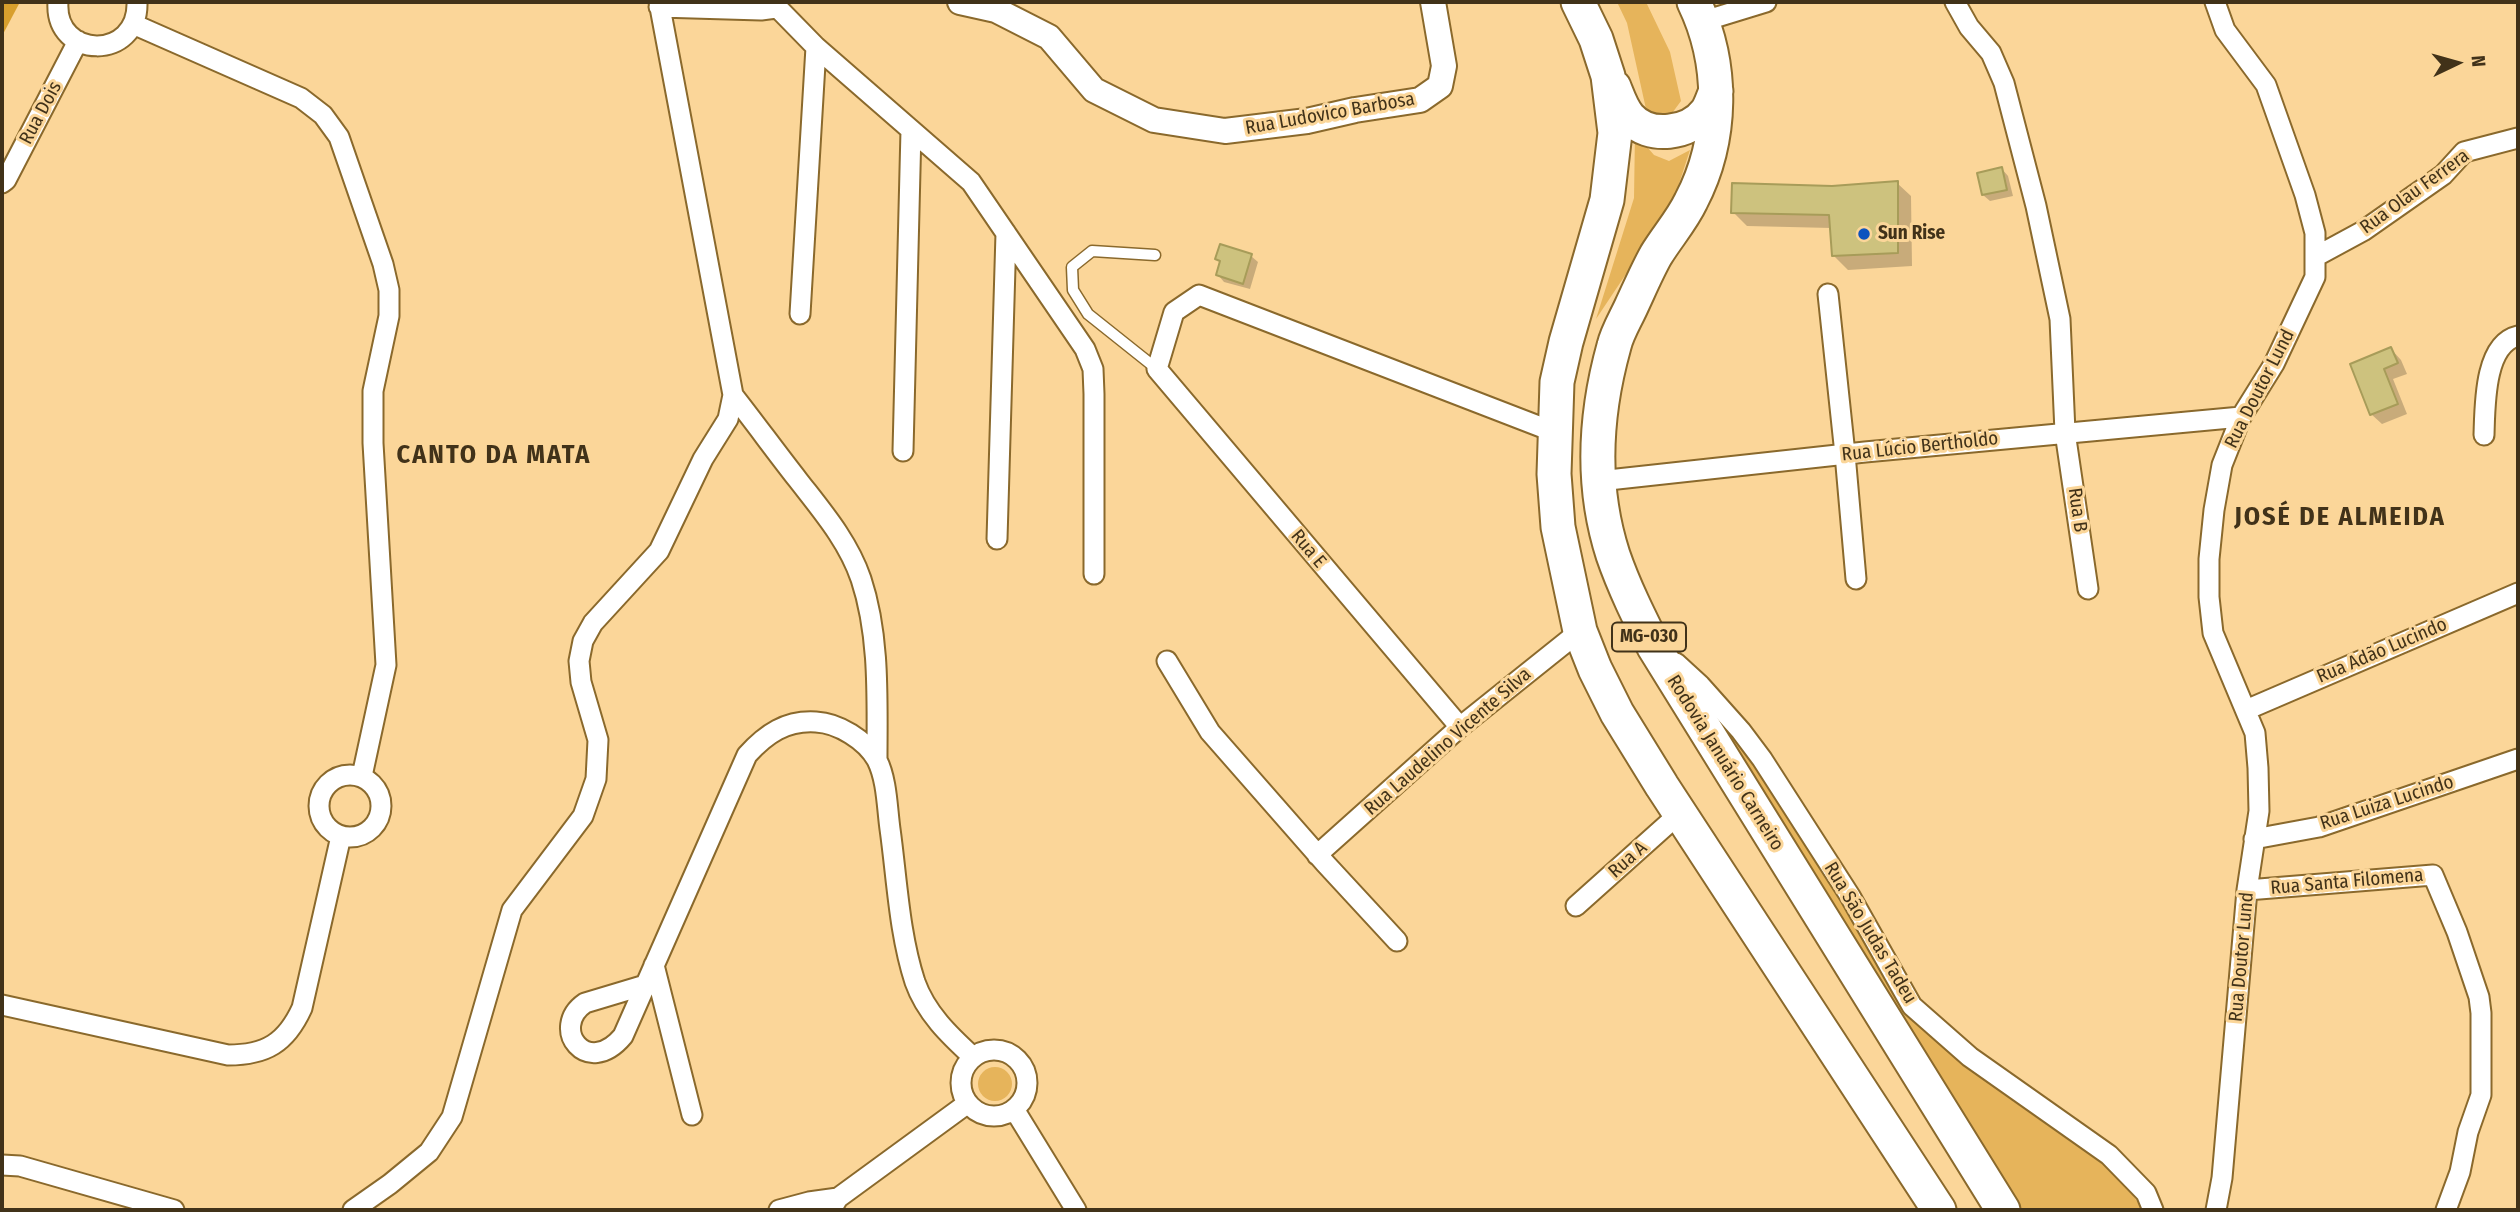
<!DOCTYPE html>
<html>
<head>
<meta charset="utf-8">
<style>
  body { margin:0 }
  #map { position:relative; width:2520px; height:1212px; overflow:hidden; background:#fbd699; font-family:"Fira Sans Condensed",sans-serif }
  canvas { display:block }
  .frame { position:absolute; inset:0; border:4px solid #413219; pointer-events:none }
  .north { position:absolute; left:2422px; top:28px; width:70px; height:70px; -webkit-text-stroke:5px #fbd699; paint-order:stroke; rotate:85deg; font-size:19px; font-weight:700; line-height:28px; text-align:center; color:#413219 }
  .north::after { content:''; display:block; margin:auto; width:24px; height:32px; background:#413219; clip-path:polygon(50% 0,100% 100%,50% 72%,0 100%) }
</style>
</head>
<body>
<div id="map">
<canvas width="2520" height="1212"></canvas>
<div class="frame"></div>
<div class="north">N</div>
</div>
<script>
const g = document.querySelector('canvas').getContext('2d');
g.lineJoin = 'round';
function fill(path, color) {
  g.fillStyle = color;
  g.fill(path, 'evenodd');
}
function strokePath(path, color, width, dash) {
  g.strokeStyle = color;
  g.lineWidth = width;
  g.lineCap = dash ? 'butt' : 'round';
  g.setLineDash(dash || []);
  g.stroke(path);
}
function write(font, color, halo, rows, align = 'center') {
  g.font = font + ' "Fira Sans Condensed",sans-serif';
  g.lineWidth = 6;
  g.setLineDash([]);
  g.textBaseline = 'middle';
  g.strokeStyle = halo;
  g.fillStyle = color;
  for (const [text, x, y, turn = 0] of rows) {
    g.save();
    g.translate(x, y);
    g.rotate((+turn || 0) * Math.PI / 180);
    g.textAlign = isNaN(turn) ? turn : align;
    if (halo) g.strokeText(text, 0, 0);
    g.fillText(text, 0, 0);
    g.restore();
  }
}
const green = new Path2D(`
  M1617,2H1646L1670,52L1681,101L1667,120L1646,109L1627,23Z
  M1635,133L1654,155L1669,161L1690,150L1675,196L1656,229L1596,319L1634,198Z
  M1697,692L1767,782L1851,916L1977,1072L1999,1091L2111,1170L2124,1182L2143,1210H2008Z
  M978 1084a17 17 0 1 1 34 0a17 17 0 1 1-34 0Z`);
const forest = new Path2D(`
  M2,2H20L2,36Z`);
const shadow = new Path2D(`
  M2002,169L2008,176L2013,196L1990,201L1983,195Z
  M1897,183L1911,196L1912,266L1848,270L1834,256L1831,228L1747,226L1733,212L1832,188Z
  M1251,256L1258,262L1250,289L1224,282L1218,275L1221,263L1217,259Z
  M2391,349L2401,360L2407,374L2393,379L2407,414L2382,424L2371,414L2352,365Z`);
const building = new Path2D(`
  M2002,167L2007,190L1982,195L1977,173Z
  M1898,181V253L1832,256L1829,215L1731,213L1732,183L1832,186Z
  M1220,244L1252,254L1243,284L1216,275L1220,261L1215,259Z
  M2391,347L2398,363L2384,369L2398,404L2370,415L2350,364Z`);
const service = new Path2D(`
  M1155,255L1092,251L1072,267L1073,290L1088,314L1157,369`);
const minor = new Path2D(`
  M58,2C54,60 139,61 137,2
  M772,2L816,47L971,182L1085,349L1093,369L1094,394V574
  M1955,2L1969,27L1991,53L2004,83L2036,206L2060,319L2065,432L2088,589
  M2215,2L2225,30L2266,85L2305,195L2315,233V277L2274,364L2241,417L2222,465L2214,510L2209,559V597L2213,633L2255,733L2258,768L2259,811L2247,890L2222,1178L2216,1210
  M659,7L761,10L776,8
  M1704,21L1766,2
  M133,24L301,98L323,115L339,137L383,264L389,290V316L373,391V443L386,665L362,776
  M2,183L6,180L78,41
  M2315,257L2363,231L2443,175L2464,152L2518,138
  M1828,294L1845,454L1856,579
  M800,314L816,47
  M733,395C755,423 776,452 798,480C822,511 848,541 861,579C880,636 877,700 877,760
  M2484,435C2485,406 2484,344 2518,336
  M903,451L911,130
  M1599,481L1865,452L2241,417
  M997,539L1006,233
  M1167,661L1210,732L1324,862L1397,941
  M1676,663L1700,685L1741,731L1762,759L1850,896L1912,1006L1970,1057L2109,1155L2146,1193L2153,1210
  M2246,710L2518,593
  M1460,727L1157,369L1174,312L1199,295L1554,432
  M319 806a31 31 0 1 1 62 0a31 31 0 1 1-62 0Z
  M2254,839L2319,827L2518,759
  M1317,855L1460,727L1580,631
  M2247,890L2433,875L2457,932L2479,997L2481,1013V1095L2468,1132L2460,1172L2446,1210
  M1576,906L1680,813
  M654,965L692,1115
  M645,985L585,1003C549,1028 587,1079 623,1036L747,755C766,734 786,720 816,722C838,723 866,740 877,760C887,780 887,807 890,829C897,879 899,933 915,982C926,1013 949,1035 973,1057
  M2,1005L228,1055C266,1055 286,1043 302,1008L341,836
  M961 1083a33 33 0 1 1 66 0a33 33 0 1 1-66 0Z
  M1014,1109L1076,1210
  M2,1165L20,1166L174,1210
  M838,1198L968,1103
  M353,1210L390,1184L429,1152L452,1117L512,910L583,816L596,779L598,740L581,682L579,661L583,641L593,623L659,551L703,459L728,419L733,395L659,2
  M779,1210L809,1202L838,1198L831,1210`);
const tertiary = new Path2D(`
  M960,2L996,10L1049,37L1094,90L1154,120L1225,131L1307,121L1355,110L1420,100L1440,86L1444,66L1433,2`);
const trunk = new Path2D(`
  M1578,2L1596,39L1608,76L1615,133L1607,200L1566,342L1557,382L1554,474L1558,527L1580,631L1595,669L1617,713L1662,786L1939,1210
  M1694,2C1724,64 1723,140 1691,201C1682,220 1667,237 1656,255C1647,271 1639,290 1631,307C1625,320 1617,333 1614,346C1595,414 1591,487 1613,555C1624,587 1639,617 1654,647L2003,1210
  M1614,87C1618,97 1622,109 1629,117C1649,140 1690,134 1707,111C1711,105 1713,97 1716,91`);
const markers = [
  [1864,234,7,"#0d53be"]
];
const shields = [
  [1649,637,74]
];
const shieldNames = [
  ["MG-030",1649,637]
];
const streetNames = [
  ["Rua Dois",41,113,-62],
  ["Rua Ludovico Barbosa",1330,114,-10],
  ["Rua Olau Ferrera",2415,192,-36],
  ["Rua Doutor Lund",2260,389,-63],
  ["Rua Lúcio Bertholdo",1920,447,-6],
  ["Rua B",2077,510,82],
  ["Rua E",1308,549,50],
  ["Rua Adão Lucindo",2382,651,-23],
  ["Rua Laudelino Vicente Silva",1448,742,-41],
  ["Rodovia Januário Carneiro",1725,763,58],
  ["Rua Luiza Lucindo",2387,803,-18],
  ["Rua A",1628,860,-42],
  ["Rua Santa Filomena",2347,882,-5],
  ["Rua São Judas Tadeu",1870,933,59],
  ["Rua Doutor Lund",2242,957,-85]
];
const poiNames = [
  ["Sun Rise",1878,234]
];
const districtNames = [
  ["CANTO DA MATA",494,456],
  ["JOSÉ DE ALMEIDA",2340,518]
];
fill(green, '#e6b45b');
fill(forest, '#d89f2d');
fill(shadow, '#0003');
fill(building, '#cdc27e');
strokePath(building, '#a79c59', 2);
strokePath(service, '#8a692c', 13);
strokePath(minor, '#8a692c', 23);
strokePath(tertiary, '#8a692c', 28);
strokePath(trunk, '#8a692c', 37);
strokePath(service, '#fff', 10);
strokePath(minor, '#fff', 19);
strokePath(tertiary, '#fff', 24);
strokePath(trunk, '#fff', 33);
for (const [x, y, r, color] of markers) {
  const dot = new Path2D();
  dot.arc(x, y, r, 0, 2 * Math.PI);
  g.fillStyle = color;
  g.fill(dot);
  strokePath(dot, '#fbd699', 2.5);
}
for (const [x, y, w] of shields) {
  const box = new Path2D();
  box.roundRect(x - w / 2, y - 14.5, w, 29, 5);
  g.fillStyle = '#fbd699';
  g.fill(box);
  strokePath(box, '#413219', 2);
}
write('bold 18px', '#413219', null, shieldNames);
write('19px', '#413219', '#fbd699', streetNames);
write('bold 19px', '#413219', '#fbd699', poiNames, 'left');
g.letterSpacing = '2px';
write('bold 26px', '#413219', '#fbd699', districtNames);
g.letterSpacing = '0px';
</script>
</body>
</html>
